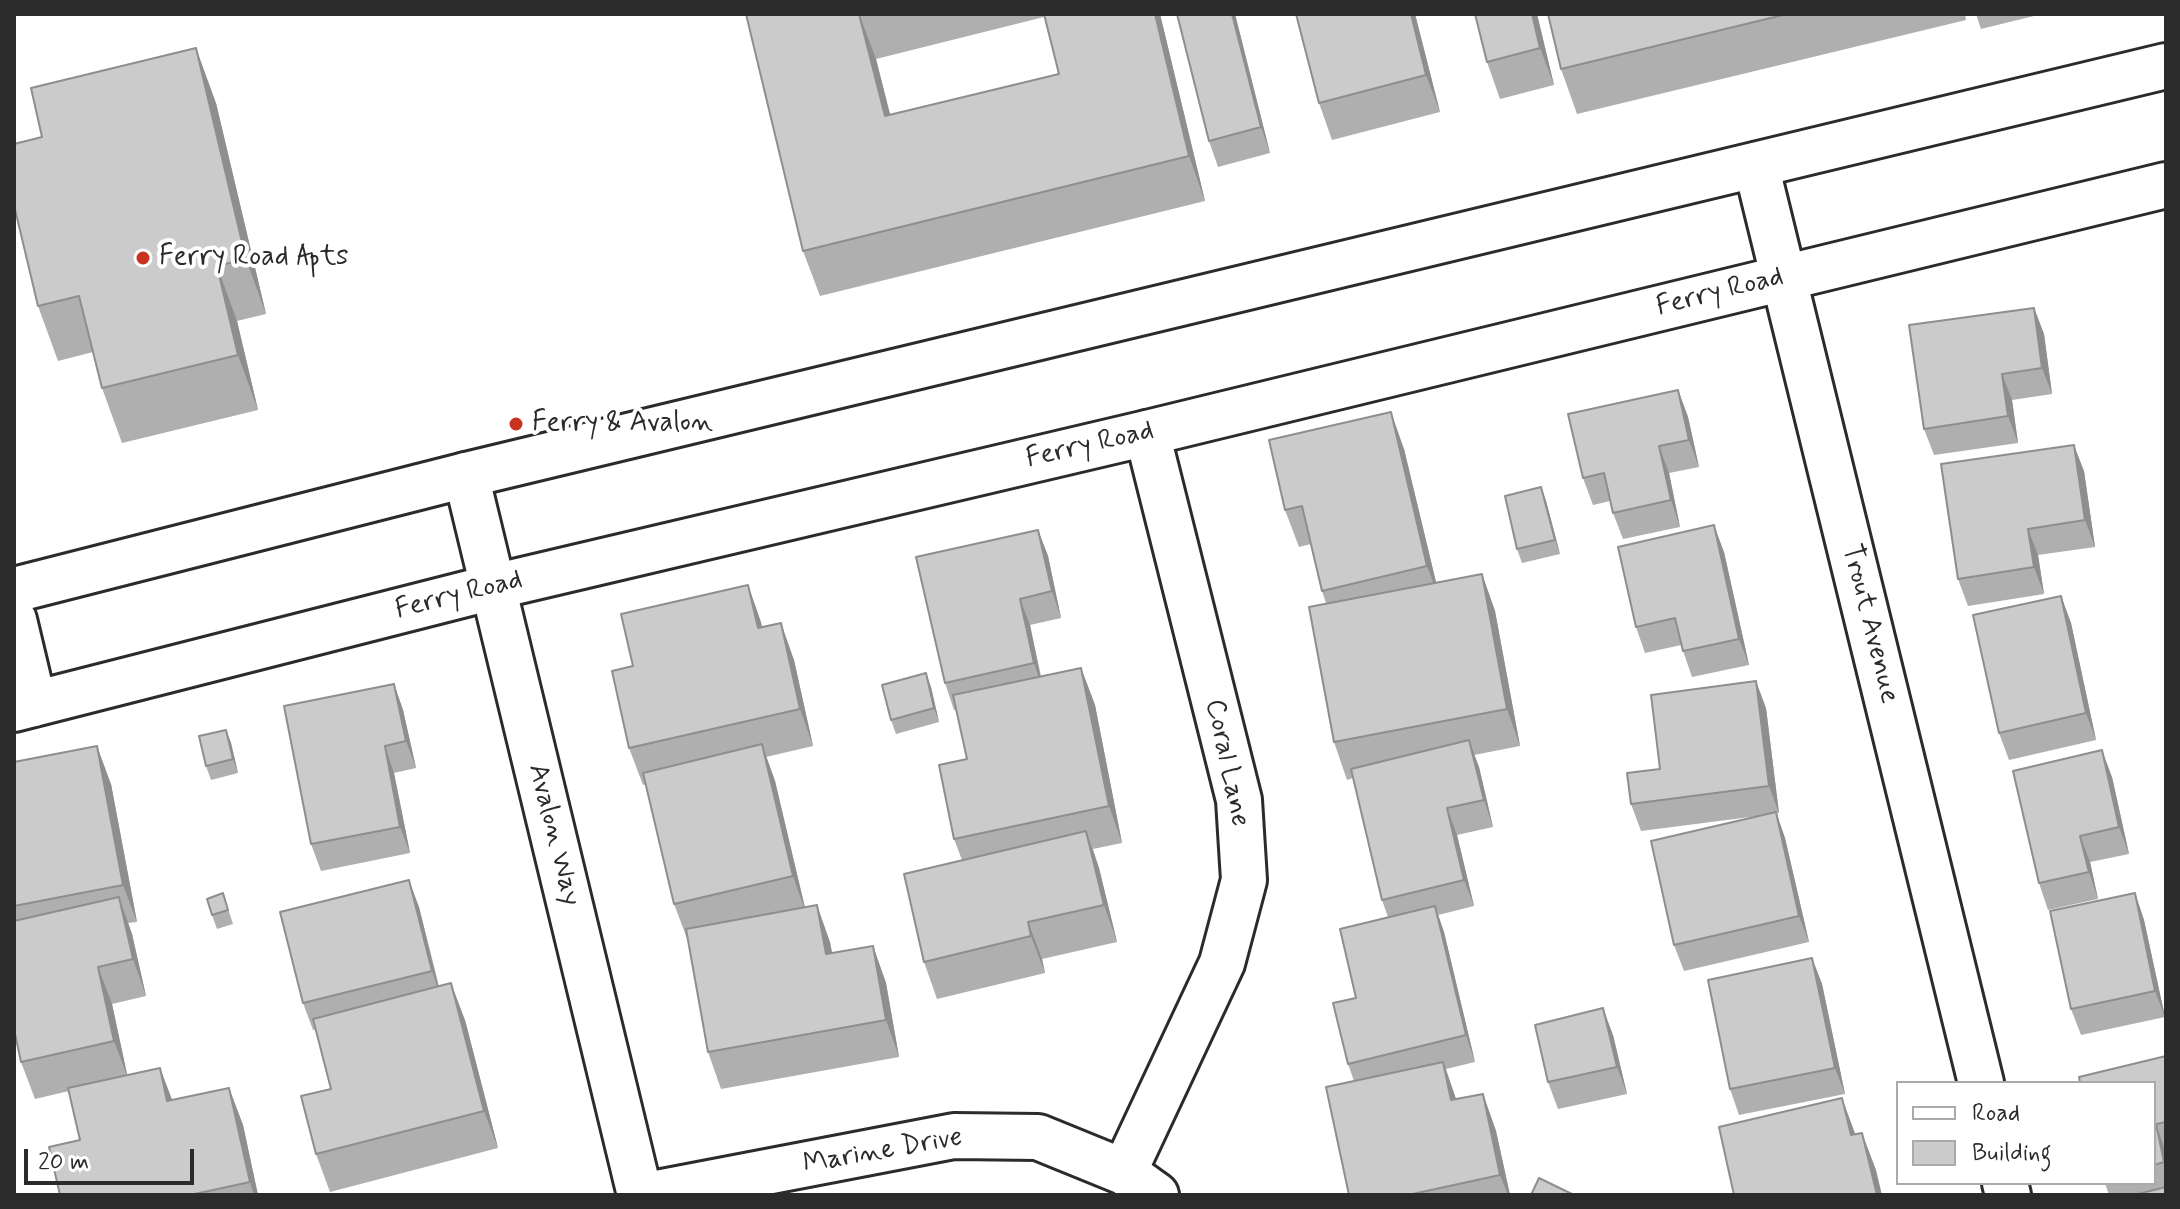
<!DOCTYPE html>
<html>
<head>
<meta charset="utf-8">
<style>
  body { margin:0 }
  #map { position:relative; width:2180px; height:1209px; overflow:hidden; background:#fff; font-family:Mynerve,sans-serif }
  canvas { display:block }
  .frame { position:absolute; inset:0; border:16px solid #2b2b2b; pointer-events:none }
  .legend { position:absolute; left:1896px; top:1081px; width:260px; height:104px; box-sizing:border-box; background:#fff; border:2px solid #aaa; margin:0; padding:10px 14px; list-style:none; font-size:24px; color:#2b2b2b }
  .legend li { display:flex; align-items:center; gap:16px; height:40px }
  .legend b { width:40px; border:2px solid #aaa }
  .scale { position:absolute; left:24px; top:1149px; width:170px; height:36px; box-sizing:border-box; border:4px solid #2b2b2b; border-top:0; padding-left:10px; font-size:24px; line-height:28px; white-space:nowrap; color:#2b2b2b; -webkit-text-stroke:6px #fff; paint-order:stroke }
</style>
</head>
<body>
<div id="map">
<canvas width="2180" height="1209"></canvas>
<div class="frame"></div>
<ul class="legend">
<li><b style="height:10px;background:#fff"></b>Road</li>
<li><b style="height:22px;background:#cbcbcb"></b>Building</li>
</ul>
<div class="scale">20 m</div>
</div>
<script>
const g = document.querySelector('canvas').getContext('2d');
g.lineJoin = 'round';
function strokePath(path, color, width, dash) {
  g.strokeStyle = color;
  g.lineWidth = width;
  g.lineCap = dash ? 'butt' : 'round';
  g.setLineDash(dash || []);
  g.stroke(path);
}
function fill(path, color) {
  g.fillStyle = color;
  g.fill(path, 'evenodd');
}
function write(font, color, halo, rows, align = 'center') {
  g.font = font + ' Mynerve,sans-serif';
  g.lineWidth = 8;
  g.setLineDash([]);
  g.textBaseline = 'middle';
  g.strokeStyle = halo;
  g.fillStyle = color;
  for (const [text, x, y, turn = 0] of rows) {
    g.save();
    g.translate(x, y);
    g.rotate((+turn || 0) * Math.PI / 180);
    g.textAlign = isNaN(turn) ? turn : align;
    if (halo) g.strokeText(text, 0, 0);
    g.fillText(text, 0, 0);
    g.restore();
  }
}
const minor = new Path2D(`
  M1756,165L1981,1083
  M466,475L640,1195
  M1124,1172L1222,963L1244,880L1239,800L1147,433
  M2005,1183L2008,1195
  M646,1195L954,1136L1038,1137L1124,1172L1156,1195`);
const major = new Path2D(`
  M14,590L466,475L2166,66
  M14,620L34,704
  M14,709L493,587L1147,433L2166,185`);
const wall = new Path2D(`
  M746,14H1160L1205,201L820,296L803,251ZM1044,17L1059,74L890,115L876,59Z
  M1235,14L1270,153L1218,167L1209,141Z
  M1296,14H1415L1440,112L1332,140L1319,103Z
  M1475,14H1537L1554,85L1500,99L1487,62Z
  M1548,14H1965L1966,20L1577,114L1561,69Z
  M1976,14H2037L2038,15L1981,29Z
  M216,103L266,314L237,321L258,410L122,443L102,388L93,352L58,361L38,306Z
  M2034,308L2044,334L2052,394L2012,400L2018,443L1934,455L1924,429Z
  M1678,390L1688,417L1699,467L1669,473L1680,527L1623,539L1613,513L1610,501L1593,505L1583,478Z
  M1404,449L1436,582L1482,574L1495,611L1520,746L1474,755L1479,767L1493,827L1457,835L1474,906L1438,915L1444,932L1475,1062L1446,1069L1456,1099L1483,1094L1496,1131L1510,1195H1349L1354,1081L1348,1064L1356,998L1388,917L1382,900L1353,778L1347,780L1334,742L1326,603L1322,591L1311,544L1299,547L1285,510Z
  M2084,471L2095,547L2038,555L2044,594L1968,606L1958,579Z
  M1541,487L1546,501L1560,554L1522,563L1517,549Z
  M1038,530L1048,556L1061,618L1030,625L1041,676L1081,668L1095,705L1122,843L1093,849L1099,868L1117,942L1042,959L1045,973L937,999L924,962L962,860L954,839L967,759L956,710H954L945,683Z
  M1724,552L1749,665L1692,677L1681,645L1645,653L1636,627Z
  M748,585L762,627L794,660L813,746L766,757L775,781L805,907L830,942L832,953L873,946L886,983L899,1057L721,1089L708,1052L688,941L674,904L646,784L643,785L629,748L633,666Z
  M2061,596L2071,623L2096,740L2009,760L1999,733Z
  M394,684L403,710L416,768L394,773L410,853L321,871L311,844Z
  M931,687L939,722L896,734L891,720Z
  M1766,708L1779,813H1776L1785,838L1809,942L1684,971L1674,945L1758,816L1641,831L1631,804L1660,769Z
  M226,730L231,743L238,773L211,780L206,766Z
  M14,762L111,784L137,922L128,923L132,934L146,996L112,1004L127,1076L160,1068L172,1100L229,1088L243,1125L258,1195H60L80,1140L69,1091L35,1099L21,1062L14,1029Z
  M2112,777L2129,854L2090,862L2098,899L2048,910L2039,883Z
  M223,893L233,924L217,929L212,915Z
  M2135,893L2144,920L2165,1017L2081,1035L2071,1009Z
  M419,907L439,986L465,1020L498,1148L330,1192L316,1154L331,1089L316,1029L313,1030L303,1003Z
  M1812,958L1822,984L1845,1094L1739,1115L1730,1089Z
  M1613,1035L1627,1094L1558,1109L1548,1082Z
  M2166,1056V1195H2109L2105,1183H2154V1083Z`);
const shadedWall = new Path2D(`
  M859,14L876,59L902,161L885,116Z
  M1155,14H1160L1205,201L1189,156Z
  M1232,14H1235L1270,153L1261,127Z
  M1411,14H1415L1440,112L1426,75Z
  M1532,14H1537L1554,85L1540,48Z
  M196,48L216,103L266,314L246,259Z
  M217,266L237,321L258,410L238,355Z
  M2034,308L2044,334L2052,394L2042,368Z
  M2002,374L2012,400L2018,443L2008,416Z
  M1678,390L1688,417L1699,467L1689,440Z
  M1391,412L1404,449L1441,603L1427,566Z
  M2074,445L2084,471L2095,547L2085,520Z
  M1659,446L1669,473L1680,527L1671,500Z
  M1541,487L1546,501L1560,554L1555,540Z
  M1714,525L1724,552L1749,665L1739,639Z
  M2028,529L2038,555L2044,594L2034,567Z
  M1038,530L1048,556L1061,618L1052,591Z
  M1482,574L1495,611L1520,746L1507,709Z
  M748,585L761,622L771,666L758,628Z
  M2061,596L2071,623L2096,740L2086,713Z
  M1020,599L1030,625L1043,690L1034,663Z
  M781,623L794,660L813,746L800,709Z
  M1081,668L1095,705L1122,843L1109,806Z
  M926,673L931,687L939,722L934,708Z
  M1756,681L1766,708L1779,813L1769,786Z
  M394,684L403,710L416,768L406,741Z
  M226,730L231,743L238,773L233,759Z
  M1469,740L1479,767L1493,827L1484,800Z
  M762,744L775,781L806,913L793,876Z
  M97,746L111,784L137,922L123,885Z
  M385,746L394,773L410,853L400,827Z
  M2102,750L2112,777L2129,854L2119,827Z
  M1447,808L1457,835L1474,906L1464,880Z
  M1776,812L1785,838L1809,942L1799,916Z
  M1086,831L1099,868L1117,942L1104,905Z
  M2080,836L2090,862L2098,899L2089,872Z
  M409,880L419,907L441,998L432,971Z
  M2135,893L2144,920L2165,1017L2155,991Z
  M119,897L132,934L146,996L133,959Z
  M817,905L830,942L839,991L826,954Z
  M1435,906L1444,932L1475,1062L1466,1035Z
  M1028,922L1042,959L1045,973L1031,936Z
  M873,946L886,983L899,1057L886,1020Z
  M1812,958L1822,984L1845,1094L1835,1068Z
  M98,967L112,1004L128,1078L114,1041Z
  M451,983L465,1020L498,1148L484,1111Z
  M1603,1008L1613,1035L1627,1094L1617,1067Z
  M1443,1062L1456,1099L1451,1100Z
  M160,1068L174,1105L167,1101Z
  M229,1088L243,1125L258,1195H254L250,1182Z
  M1483,1094L1496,1131L1510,1195H1508L1500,1175Z
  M1842,1098L1856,1136L1851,1135Z
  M2156,1124L2166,1153V1167L2164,1162Z
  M1862,1133L1876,1170L1882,1195H1877Z`);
const building = new Path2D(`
  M746,14H859L885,116L1059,74L1044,14H1155L1189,156L803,251Z
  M1177,14H1232L1261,127L1209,141Z
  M1296,14H1411L1426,75L1319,103Z
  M1475,14H1532L1540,48L1487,62Z
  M1548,14H1787L1561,69Z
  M196,48L246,259L217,266L238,355L102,388L79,296L38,306L14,205V144L42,137L31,88Z
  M2034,308L2042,368L2002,374L2008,416L1924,429L1909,325Z
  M1678,390L1689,440L1659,446L1671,500L1613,513L1604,473L1583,478L1568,414Z
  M1391,412L1427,566L1322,591L1302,506L1285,510L1269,440Z
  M2074,445L2085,520L2028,529L2034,567L1958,579L1941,464Z
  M1541,487L1555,540L1517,549L1505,496Z
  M1714,525L1739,639L1683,651L1675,618L1636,627L1618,547Z
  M1038,530L1052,591L1020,599L1034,663L945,683L916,557Z
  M1482,574L1507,709L1334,742L1309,607Z
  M748,585L758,628L781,623L800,709L629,748L612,671L633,666L621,614Z
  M2061,596L2086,713L1999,733L1973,615Z
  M1081,668L1109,806L954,839L939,765L967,759L953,695Z
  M926,673L934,708L891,720L882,685Z
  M1756,681L1769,786L1631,804L1627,773L1660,769L1651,695Z
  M394,684L406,741L385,746L400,827L311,844L284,706Z
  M226,730L233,759L206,766L199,736Z
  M1469,740L1484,800L1447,808L1464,880L1382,900L1351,769Z
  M762,744L793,876L674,904L643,773Z
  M97,746L123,885L14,906V762Z
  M2102,750L2119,827L2080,836L2089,872L2039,883L2013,771Z
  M1776,812L1799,916L1674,945L1651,841Z
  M1086,831L1104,905L1028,922L1031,936L924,962L904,874Z
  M409,880L432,971L303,1003L280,912Z
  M223,893L228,910L212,915L207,899Z
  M2135,893L2155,991L2071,1009L2050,911Z
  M119,897L133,959L98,967L114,1041L21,1062L14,1029V921Z
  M817,905L826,954L873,946L886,1020L708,1052L686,929Z
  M1435,906L1466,1035L1348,1064L1333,1003L1356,998L1340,929Z
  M1812,958L1835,1068L1730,1089L1708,980Z
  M451,983L484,1111L316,1154L301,1096L331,1089L313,1019Z
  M1603,1008L1617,1067L1548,1082L1535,1025Z
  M2166,1056V1122L2156,1124L2164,1162L2154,1165V1083H2080L2079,1077Z
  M1443,1062L1451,1100L1483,1094L1500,1175L1408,1195H1349L1326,1087Z
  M160,1068L167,1101L229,1088L250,1182L190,1195H60L49,1147L80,1140L68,1088Z
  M1842,1098L1851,1135L1862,1133L1877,1195H1734L1719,1127Z
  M1539,1178L1574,1195H1531Z
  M2166,1187V1195H2134Z`);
const markers = [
  [143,258,8,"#c8321e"],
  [516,424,8,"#c8321e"]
];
const poiNames = [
  ["Ferry Road Apts",159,258],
  ["Ferry & Avalon",532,424]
];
const streetNames = [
  ["Ferry Road",1720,293,-14],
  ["Ferry Road",1090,446,-13],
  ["Ferry Road",459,596,-14],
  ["Trout Avenue",1869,624,76],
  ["Coral Lane",1226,763,78],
  ["Avalon Way",553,835,76],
  ["Marine Drive",883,1152,-10]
];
strokePath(minor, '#2b2b2b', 50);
strokePath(major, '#2b2b2b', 50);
strokePath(minor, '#fff', 44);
strokePath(major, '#fff', 44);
fill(wall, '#afafaf');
fill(shadedWall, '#8e8e8e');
fill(building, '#cbcbcb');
strokePath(building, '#8e8e8e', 2);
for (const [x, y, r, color] of markers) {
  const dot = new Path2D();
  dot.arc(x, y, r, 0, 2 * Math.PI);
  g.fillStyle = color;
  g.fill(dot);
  strokePath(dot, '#fff', 3);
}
write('28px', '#2b2b2b', '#fff', poiNames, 'left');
write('28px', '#2b2b2b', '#fff', streetNames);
</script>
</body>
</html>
